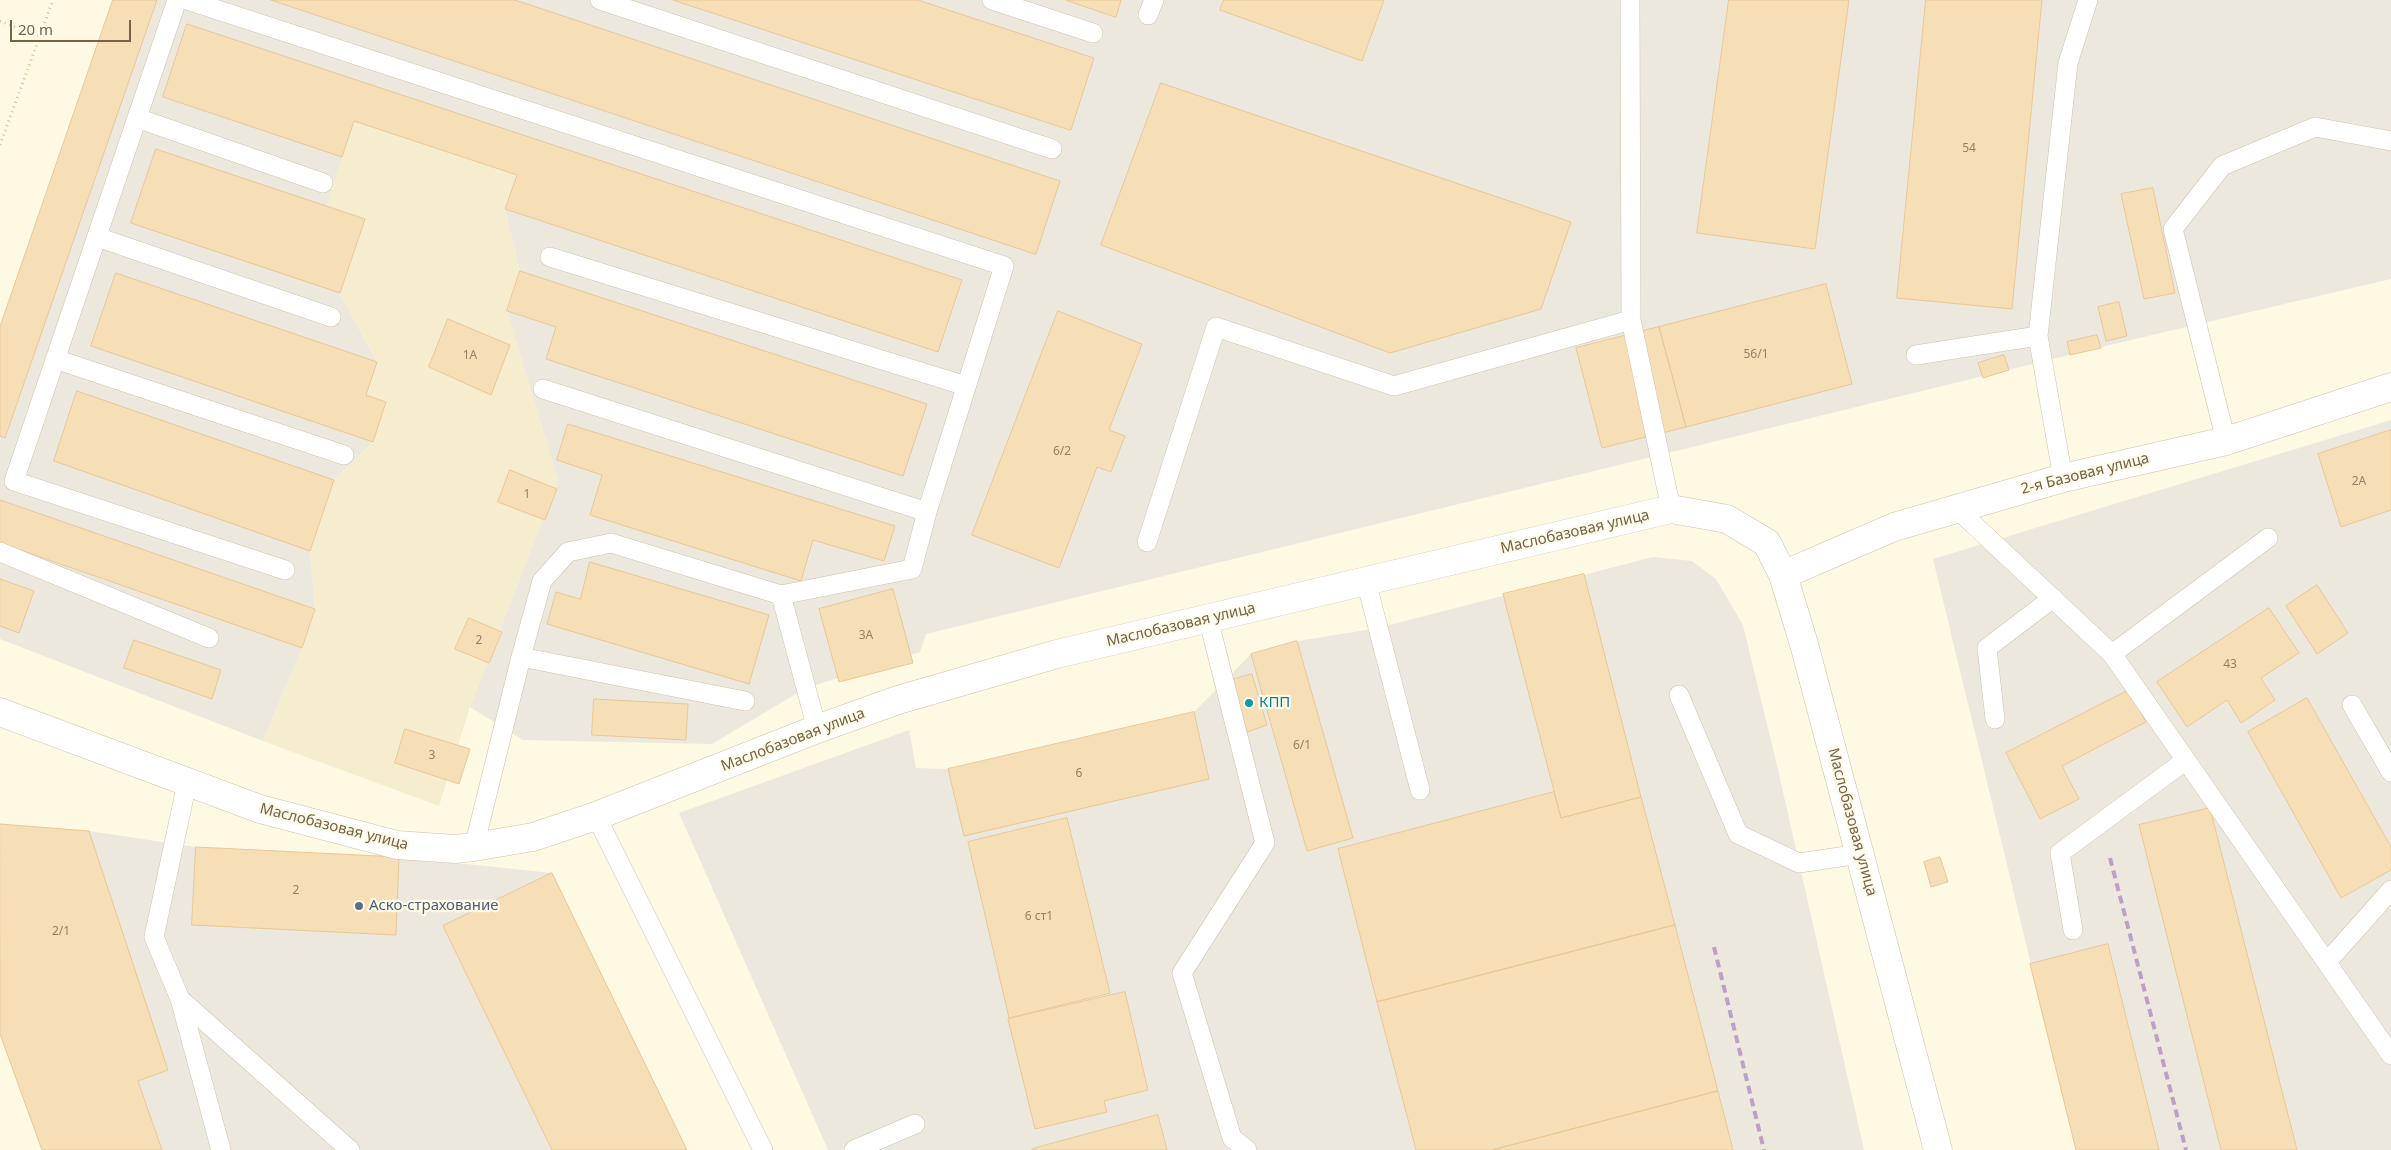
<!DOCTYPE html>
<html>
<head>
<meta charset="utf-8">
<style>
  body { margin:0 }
  #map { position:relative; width:2391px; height:1150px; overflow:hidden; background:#fef9e2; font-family:"Noto Sans",sans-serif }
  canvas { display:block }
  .scale { position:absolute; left:10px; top:20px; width:121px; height:22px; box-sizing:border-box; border:2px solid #786246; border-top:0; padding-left:6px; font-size:15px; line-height:18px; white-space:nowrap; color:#786246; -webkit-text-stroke:4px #fffbea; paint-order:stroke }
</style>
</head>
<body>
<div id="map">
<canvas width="2391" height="1150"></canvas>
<div class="scale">20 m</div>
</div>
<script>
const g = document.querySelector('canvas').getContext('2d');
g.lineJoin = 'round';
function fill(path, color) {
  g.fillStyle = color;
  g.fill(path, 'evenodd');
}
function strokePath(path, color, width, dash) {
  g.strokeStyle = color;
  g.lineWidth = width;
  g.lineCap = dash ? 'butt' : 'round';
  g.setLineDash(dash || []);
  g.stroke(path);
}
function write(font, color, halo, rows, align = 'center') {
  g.font = font + ' "Noto Sans",sans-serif';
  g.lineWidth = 4.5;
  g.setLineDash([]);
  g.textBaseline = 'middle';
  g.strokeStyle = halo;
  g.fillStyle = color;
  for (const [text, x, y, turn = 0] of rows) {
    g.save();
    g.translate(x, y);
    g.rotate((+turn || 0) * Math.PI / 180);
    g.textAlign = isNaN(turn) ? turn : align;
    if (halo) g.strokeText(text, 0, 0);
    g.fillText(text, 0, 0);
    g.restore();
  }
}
const residential = new Path2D(`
  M354,121L517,175L505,209L520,271L507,311L558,480L470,707L439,806L263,741L302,648L315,610L310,551L334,480L373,442L366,395L377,361L340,293L365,219L327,206Z`);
const industrial = new Path2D(`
  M113,0H2391V279L2135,339L926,634L920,652L806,688L712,744L523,740L470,707L558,480L507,311L520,271L505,209L517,175L354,121L327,206L365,219L340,293L377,362L366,395L386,402L373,442L334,480L310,551L315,609L302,648L263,741L0,639V327Z
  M2391,420V1150H2076L1933,559Z
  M1653,557L1692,561L1716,579L1743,625L1779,774L1864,1150H828L679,813L909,730L916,768L948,769L1194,712L1251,654L1298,641L1378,628Z
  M0,824L89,831L196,847L399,857L552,873L687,1150H42L0,1034Z`);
const building = new Path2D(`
  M113,0H157L5,438L0,436V327Z
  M271,0H515L1060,181L1036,254Z
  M673,0H918L1094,58L1071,130Z
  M1066,0H1121L1116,17Z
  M1224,0H1384L1362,61L1220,10Z
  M1729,0H1849L1815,249L1697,233Z
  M1926,0H2042L2012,309L1897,298Z
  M187,24L962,280L938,352L505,209L517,175L354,121L342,157L163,97Z
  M1161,83L1571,222L1541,309L1390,353L1101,245Z
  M156,149L365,219L340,293L131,223Z
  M2153,188L2175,293L2144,299L2121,194Z
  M520,271L927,404L903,476L546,359L556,327L507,311Z
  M116,273L377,362L366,395L386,402L373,442L91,346Z
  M1826,284L1852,384L1686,427L1659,327Z
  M2119,302L2127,336L2106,341L2098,307Z
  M1058,311L1142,344L1109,430L1125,436L1111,472L1097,467L1059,568L972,535Z
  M448,319L510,345L491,395L429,367Z
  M1659,327L1686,427L1602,448L1576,348Z
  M2097,335L2101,348L2070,355L2067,342Z
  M2004,355L2009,370L1983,378L1978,363Z
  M77,391L334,480L310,551L54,461Z
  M568,424L895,526L884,561L813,540L801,581L590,515L602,475L557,460Z
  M2391,430V510L2341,527L2318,454Z
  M510,470L557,489L545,520L498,502Z
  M0,500L315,609L302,648L0,543Z
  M590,562L769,615L749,684L547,624L556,592L580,599Z
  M1584,574L1641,797L1561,818L1503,594Z
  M0,579L34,591L19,633L0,626Z
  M2317,585L2348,633L2317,654L2286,606Z
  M893,589L913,663L839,682L819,609Z
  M2269,608L2299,653L2261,678L2275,700L2241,723L2227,700L2187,727L2157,682Z
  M469,618L502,632L489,663L455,649Z
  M134,640L221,670L212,699L124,668Z
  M1297,641L1353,838L1307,851L1251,654Z
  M1252,674L1267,725L1247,732L1231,680Z
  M2129,690L2146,722L2062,766L2079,799L2040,819L2006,753Z
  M2307,698L2391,847V870L2341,898L2248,732Z
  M594,699L688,704L686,740L592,735Z
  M1194,712L1209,779L964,836L948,769Z
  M405,729L470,749L459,784L395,763Z
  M1554,792L1561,818L1641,797L1675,925L1377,1002L1338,849Z
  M2210,808L2297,1150H2221L2139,825Z
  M1067,818L1110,993L1009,1018L968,842Z
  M0,824L89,831L168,1070L138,1081L162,1150H42L0,1034Z
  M196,847L399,857L396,935L192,925Z
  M1940,857L1948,882L1931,887L1924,862Z
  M552,873L687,1150H552L443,926Z
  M1675,925L1718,1091L1492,1150H1416L1377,1002Z
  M2108,944L2159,1150H2076L2030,964Z
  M1125,992L1148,1090L1104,1101L1107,1112L1035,1129L1008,1019Z
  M1718,1091L1733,1150H1492Z
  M1158,1115L1167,1150H1032V1149Z`);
const path = new Path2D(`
  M0,21L39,36
  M0,145L53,0`);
const service = new Path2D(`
  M177,0L14,481L285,570
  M187,0L1004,266L927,512L543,389
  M600,0L1052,149
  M992,0L1093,33
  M1630,0L1631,320L1671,509
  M1148,15L1154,0
  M137,118L323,183
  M97,237L331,317
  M550,257L966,386
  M1916,355L2038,336
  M55,359L344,455
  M2226,441L2173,229L2222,166L2315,127L2391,141
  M2063,478L2038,336L2068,63L2088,0
  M1957,509L2112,654L2391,1055
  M1147,542L1216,327L1394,386L1631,320
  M0,552L209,638
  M1366,581L1420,790
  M781,595L912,569L927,512
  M1208,618L1265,843L1182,973L1232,1138L1247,1150
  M2112,654L2268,538
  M521,657L745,701
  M1679,695L1738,834L1799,863L1860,854
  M2352,705L2391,772
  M1995,719L1987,648L2053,598
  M187,783L154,937L180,999L350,1150
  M596,816L763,1150
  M474,847L521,657L542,581L568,552L611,543L781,595L817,729
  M2073,930L2060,853L2186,760
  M2327,962L2391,890
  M180,999L221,1150
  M854,1150L915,1124`);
const minor = new Path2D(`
  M1783,575L1894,527L2063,478L2226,441L2391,387
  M0,712L260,809L397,845L455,849L474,847L533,837L596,816L817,729L898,700L1057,654L1671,509L1727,519L1767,543L1783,575L1804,644L1938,1150`);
const rail = new Path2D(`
  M2110,858L2186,1150
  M1714,947L1764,1150`);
const markers = [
  [1249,703,5,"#0f9aa8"],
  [359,906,5,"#5c6f8a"]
];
const numberNames = [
  ["54",1969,149],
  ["56/1",1756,355],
  ["1А",470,356],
  ["6/2",1062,452],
  ["2А",2359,482],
  ["1",527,495],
  ["3А",866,636],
  ["2",479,641],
  ["43",2230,665],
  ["6/1",1302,746],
  ["3",432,756],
  ["6",1079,774],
  ["2",296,891],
  ["6 ст1",1039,917],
  ["2/1",61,932]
];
const streetNames = [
  ["2-я Базовая улица",2085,474,-14],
  ["Маслобазовая улица",1575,532,-13],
  ["Маслобазовая улица",1181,625,-13],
  ["Маслобазовая улица",793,740,-21],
  ["Маслобазовая улица",1852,822,75],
  ["Маслобазовая улица",334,827,14]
];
const cultureNames = [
  ["КПП",1259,703]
];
const serviceNames = [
  ["Аско-страхование",369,906]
];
fill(residential, '#f6edcf');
fill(industrial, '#ede8dd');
fill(building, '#f6deb7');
strokePath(building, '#eac896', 1);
strokePath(service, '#d0c2a8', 20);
strokePath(minor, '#d0c2a8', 29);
strokePath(path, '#dbc19a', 3, [1, 4]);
strokePath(service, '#fff', 19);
strokePath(minor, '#fff', 28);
strokePath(rail, '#be9fc8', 4, [8, 5]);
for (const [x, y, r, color] of markers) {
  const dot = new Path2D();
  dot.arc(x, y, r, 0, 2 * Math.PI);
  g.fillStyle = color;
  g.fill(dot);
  strokePath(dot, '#fffbea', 2);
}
write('12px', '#988162', null, numberNames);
write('15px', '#786246', '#fffbea', streetNames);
write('15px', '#0d838f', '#fffbea', cultureNames, 'left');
write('15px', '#4e5e75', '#fffbea', serviceNames, 'left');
</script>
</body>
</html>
